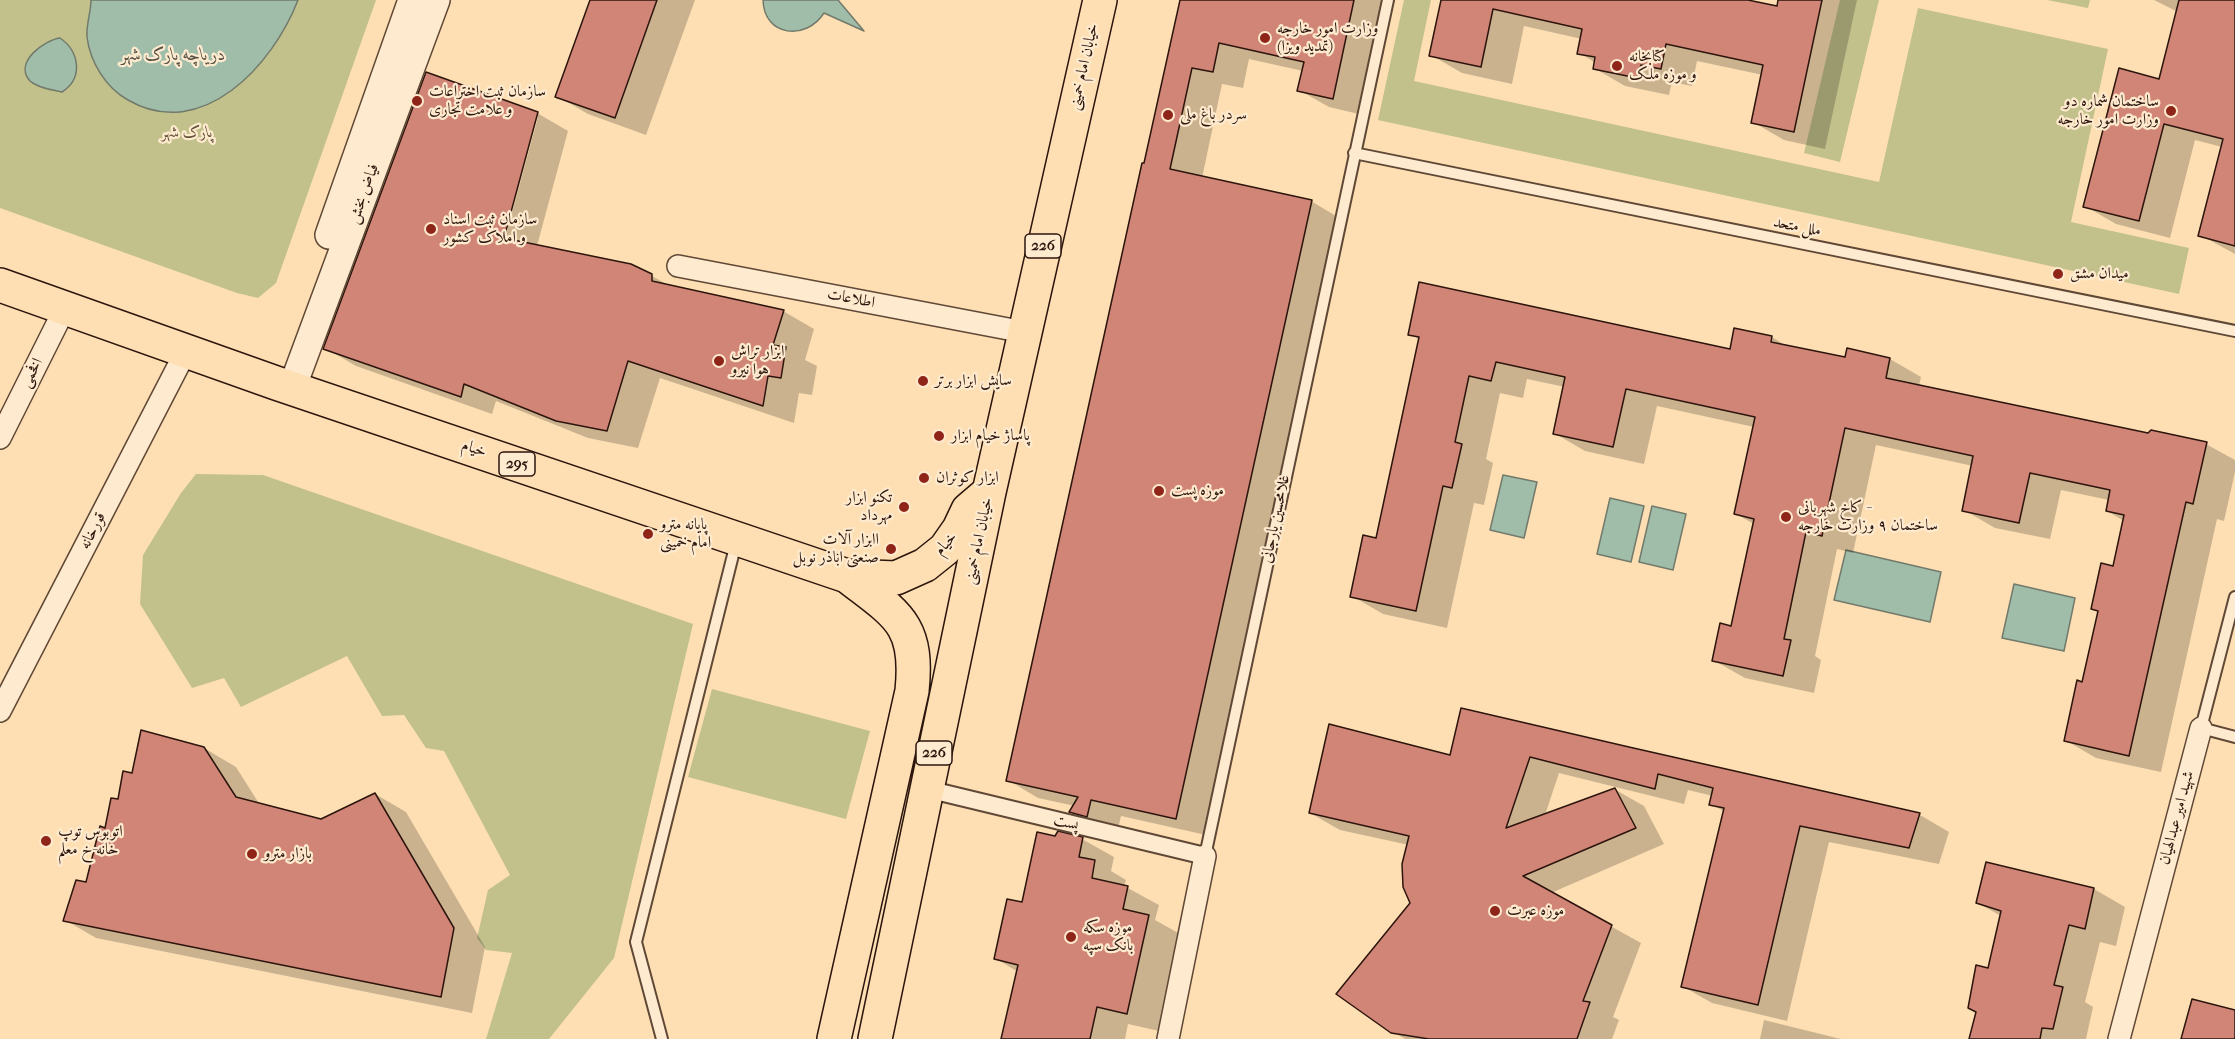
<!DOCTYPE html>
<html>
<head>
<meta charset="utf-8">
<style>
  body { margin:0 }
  canvas { display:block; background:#fedfb3 }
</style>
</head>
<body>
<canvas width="2235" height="1039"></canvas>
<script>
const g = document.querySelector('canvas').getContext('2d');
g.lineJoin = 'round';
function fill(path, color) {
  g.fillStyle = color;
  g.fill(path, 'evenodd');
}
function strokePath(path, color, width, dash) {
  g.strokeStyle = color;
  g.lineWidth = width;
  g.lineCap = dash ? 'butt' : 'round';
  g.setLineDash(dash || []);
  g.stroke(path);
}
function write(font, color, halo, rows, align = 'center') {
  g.font = font + ' "IM FELL French Canon",Amiri,serif';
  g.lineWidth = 4.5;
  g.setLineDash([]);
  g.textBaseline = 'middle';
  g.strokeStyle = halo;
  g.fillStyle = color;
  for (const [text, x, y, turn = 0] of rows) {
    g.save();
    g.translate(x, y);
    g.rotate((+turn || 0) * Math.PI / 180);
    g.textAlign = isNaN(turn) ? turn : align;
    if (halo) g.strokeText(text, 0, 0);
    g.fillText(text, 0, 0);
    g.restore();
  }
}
const green = new Path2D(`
  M0,0H376L276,283L258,298L237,293L0,208Z
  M1404,0H1431L1414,81L1879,182L1918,8L2108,49L2071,222L2189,248L2179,294L1378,120Z
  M1840,0H1879L1840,162L1804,153Z
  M2047,0H2090L2088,8Z
  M196,474L263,475L693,624L614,958L549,1039H486L512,953L486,950L477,938L488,890L510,875L444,751L426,748L404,715L382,716L347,656L241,707L224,678L192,688L140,604L143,555L181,493Z
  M712,689L870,731L846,819L688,777Z`);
const water = new Path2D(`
  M91,0H298C273,65 202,143 128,100C106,88 90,62 87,37C86,25 91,12 91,0Z
  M763,0H838L864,31L824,13C806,41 764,37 763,0Z
  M60,38C79,51 84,78 62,92C52,90 38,88 30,81C13,62 45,40 60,38Z
  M1503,475L1537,482L1524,538L1490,530Z
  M1610,498L1644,506L1631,562L1597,554Z
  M1652,506L1686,514L1673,570L1639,562Z
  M1846,550L1941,572L1930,622L1834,600Z
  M2014,584L2075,598L2064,651L2002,638Z`);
const shadow = new Path2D(`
  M592,0H695L646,135L588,114L557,96Z
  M1182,0H1388L1363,115L1329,107L1299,90L1303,71L1249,59L1243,88L1222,84L1202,178L1311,201L1341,219L1206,835L1121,816L1117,833L1101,829L1071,812L1075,806L1038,798L1008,780Z
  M1443,0H1741L1778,8L1780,0H1857L1825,149L1784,140L1753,122L1763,75L1697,61L1692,86L1672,82L1669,95L1625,86L1594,68L1596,63L1579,53L1582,39L1524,26L1512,84L1462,73L1431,55Z
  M2154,0H2235V254L2200,235L2222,147L2195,140L2170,238L2116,224L2085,206L2161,81L2178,12Z
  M537,113L568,131L537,246L652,276L670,286L783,311L814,329L805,360L817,366L812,395L799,393L794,423L660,378L638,448L588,438L496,401L492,414L356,366L325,348ZM535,117H538L503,246L500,245Z
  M1735,330L1772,337L1788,347L1846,359L1849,350L1890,359L1921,377L1919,386L2148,435L2206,444L2235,460V472L2224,521L2217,519L2161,772L2096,758L2065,740L2084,683L2099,612L2093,608L2114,568L2124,521L2107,511L2109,500L2061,490L2050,539L1995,528L1964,510L1973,466L1876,445L1853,553L1837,549L1815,656L1821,660L1814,693L1745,678L1713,660L1732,627L1754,524L1736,514L1754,427L1657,406L1644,464L1585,451L1554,433L1565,387L1527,379L1523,398L1500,393L1486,459L1493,463L1484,505L1474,503L1447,628L1383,614L1352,596L1377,540L1420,340L1410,334L1731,351Z
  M1462,710L1920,815L1949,832L1939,864L1829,842L1787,1021L1712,1003L1682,986L1725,812L1711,804L1713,796L1688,790L1684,804L1559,773L1545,815L1614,789L1644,806L1664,844L1551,893L1641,943L1613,1017L1619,1020L1612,1039H1405L1392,1031L1411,904L1409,845L1340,830L1310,813L1452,756Z
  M204,748L236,767L260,805L322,821L375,794L406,812L485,947L472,1013L96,938L65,920L87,884L106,830L133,775Z
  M1055,838L1082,839L1114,857L1111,871L1126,880L1124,886L1159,905L1155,920L1180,934L1159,1031L1128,1024L1125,1039H1003L1018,972L995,958Z
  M2094,889L2125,907L2116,946L2100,942L2085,1002L2093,1007L2086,1039H1971L2001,916L1978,903Z
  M1764,1020L1841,1039H1760Z`);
const building = new Path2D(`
  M590,0H657L615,118L555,97Z
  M1180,0H1354L1333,99L1297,91L1304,62L1219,43L1213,72L1192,68L1170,169L1312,200L1176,819L1091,800L1087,817L1069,812L1078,797L1006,781L1142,163H1144Z
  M1441,0H1748L1777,6L1778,0H1822L1794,132L1751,123L1763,65L1666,44L1661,69L1641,65L1637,78L1593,69L1595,57L1577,54L1582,29L1493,9L1481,67L1429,56Z
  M2179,0H2235V246L2198,236L2223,139L2164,124L2139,221L2083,207L2119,68L2159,79Z
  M426,72L538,112L504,238L631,264L652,274V281L784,310L773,345L786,347L781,378L768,376L763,406L628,361L607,431L556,421L464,384L461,397L323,349Z
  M1419,282L1730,349L1734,328L1772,336L1771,342L1845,357L1847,348L1890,358L1886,378L2148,433L2151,430L2207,442L2193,504L2186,502L2129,756L2064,741L2077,680L2082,682L2098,611L2091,609L2101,563L2113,566L2124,515L2106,511L2110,490L2030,473L2019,523L1962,511L1973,456L1845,428L1822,536L1806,532L1784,639L1791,640L1783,676L1712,661L1720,623L1731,626L1754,519L1734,514L1755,417L1626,389L1613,447L1553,434L1565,377L1496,362L1491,381L1469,376L1455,442L1462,444L1452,488L1443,486L1416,611L1350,597L1363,535L1376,538L1419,337L1408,335Z
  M1461,708L1629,747L1920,813L1909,848L1800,826L1758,1005L1681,987L1724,808L1709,805L1713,788L1658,774L1655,789L1530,757L1506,828L1615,788L1636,828L1523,876L1612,925L1583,1001L1590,1002L1577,1039H1429L1391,1033L1336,994L1410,903L1403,887L1402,864L1409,836L1309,813L1329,724L1450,755Z
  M141,730L204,747L236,797L321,819L375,793L454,928L441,997L63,921L76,880L86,882L100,826L105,828L111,798L118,799L123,771L132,773Z
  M1058,831L1083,837L1079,857L1095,860L1092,878L1128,886L1123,909L1149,915L1127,1014L1097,1007L1090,1039H1001L1018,965L994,959L1007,899L1022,902L1037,832L1055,836Z
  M1986,862L2094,888L2085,929L2069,925L2054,985L2063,987L2053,1029L2042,1028L2040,1039H1969L1976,1012L1968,1008L1976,965L1988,968L2001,911L1976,903Z
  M2192,999L2235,1010V1039H2181Z`);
const service = new Path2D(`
  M1354,153L2235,331
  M2235,597L2201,728L2235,737
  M1205,856L1388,0
  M662,1039L636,942L736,543`);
const pedestrian = new Path2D(`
  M927,789L1205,856`);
const minor = new Path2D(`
  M678,266L1024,332
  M0,438L65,308
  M0,711L186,351
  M1168,1039L1205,856
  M2119,1039L2201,728`);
const tertiary = new Path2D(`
  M329,235L412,0
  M292,388L436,0`);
const primary = new Path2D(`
  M0,285L276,383L847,576L896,578L925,565L945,549L959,529L968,510L989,492
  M834,1039L912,691C919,623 897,615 847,576
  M875,1039L989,492L1100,0`);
const markers = [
  [1265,38,6,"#8f2418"],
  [1617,66,6,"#8f2418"],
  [417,101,6,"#8f2418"],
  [2171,111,6,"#8f2418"],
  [1168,115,6,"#8f2418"],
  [431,229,6,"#8f2418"],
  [2058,274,6,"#8f2418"],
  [719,361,6,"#8f2418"],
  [923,381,6,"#8f2418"],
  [939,436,6,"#8f2418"],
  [924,478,6,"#8f2418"],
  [1159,491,6,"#8f2418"],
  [904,507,6,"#8f2418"],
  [1786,517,6,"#8f2418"],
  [648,534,6,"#8f2418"],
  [891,549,6,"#8f2418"],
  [46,841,6,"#8f2418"],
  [252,854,6,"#8f2418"],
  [1495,911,6,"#8f2418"],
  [1071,937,6,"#8f2418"]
];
const shields = [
  [1043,246,36],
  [517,464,36],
  [934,753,36]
];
const shieldNames = [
  ["226",1043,246],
  ["295",517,464],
  ["226",934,753]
];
const poiNames = [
  ["وزارت امور خارجه",1277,29],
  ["(تمدید ویزا)",1277,47],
  ["کتابخانه",1629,57],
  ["و موزه ملک",1629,75],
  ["سازمان ثبت اختراعات",429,92],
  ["و علامت تجاری",429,110],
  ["ساختمان شماره دو",2159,102,"right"],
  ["وزارت امور خارجه",2159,120,"right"],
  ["سردر باغ ملی",1180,115],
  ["سازمان ثبت اسناد",443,220],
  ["و املاک کشور",443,238],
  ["میدان مشق",2070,274],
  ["ابزار تراش",731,352],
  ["هوا نیرو",731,370],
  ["سایش ابزار برتر",935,381],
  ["پاساژ خیام ابزار",951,436],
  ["ابزار کوثران",936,478],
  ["موزه پست",1171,491],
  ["تکنو ابزار",892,498,"right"],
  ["مهرداد",892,516,"right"],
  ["کاخ شهربانی -",1798,508],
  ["ساختمان ۹ وزارت خارجه",1798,526],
  ["پایانه مترو",660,525],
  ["امام خمینی",660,543],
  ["اابزار آلات",879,540,"right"],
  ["صنعتی اباذر نوبل",879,558,"right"],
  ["اتوبوس توپ",58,832],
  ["خانه-خ معلم",58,850],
  ["بازار مترو",264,854],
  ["موزه عبرت",1507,911],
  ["موزه سکه",1083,928],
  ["بانک سپه",1083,946]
];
const streetNames = [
  ["خیابان امام خمینی",1084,67,-77],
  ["فیاض بخش",364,194,-70],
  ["ملل متحد",1797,227,11],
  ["اطلاعات",851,299,11],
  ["افخمی",32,373,-63],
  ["خیام",474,449,18],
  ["غلامحسین یارجانی",1276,519,-78],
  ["قورخانه",93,531,-63],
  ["خیابان امام خمینی",979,541,-78],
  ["خیام",946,544,-48],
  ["شهید امیر عبدالهیان",2177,818,-75],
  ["پست",1066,823,14]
];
const parkNames = [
  ["پارک شهر",187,133]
];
const waterNames = [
  ["دریاچه پارک شهر",173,56]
];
fill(green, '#c2c18b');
fill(water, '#a0bda9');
strokePath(water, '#727a6b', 1.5);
fill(shadow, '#0003');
fill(building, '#d18576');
strokePath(building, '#2c150d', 1.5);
strokePath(service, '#604836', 14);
strokePath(pedestrian, '#604836', 20);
strokePath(minor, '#604836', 24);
strokePath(tertiary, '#604836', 30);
strokePath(primary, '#2c150d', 36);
strokePath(service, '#feeace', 10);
strokePath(pedestrian, '#feeace', 16);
strokePath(minor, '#feeace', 21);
strokePath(tertiary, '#feeace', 27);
strokePath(primary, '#fedfb3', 33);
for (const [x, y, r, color] of markers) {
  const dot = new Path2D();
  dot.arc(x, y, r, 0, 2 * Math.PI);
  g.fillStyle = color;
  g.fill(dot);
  strokePath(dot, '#feeace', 2);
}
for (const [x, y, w] of shields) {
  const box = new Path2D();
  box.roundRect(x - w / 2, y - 12, w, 24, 4.5);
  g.fillStyle = '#feeace';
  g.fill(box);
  strokePath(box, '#2c150d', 1.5);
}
write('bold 15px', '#2c150d', null, shieldNames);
write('16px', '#2c150d', '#feeace', poiNames, 'left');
write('16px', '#2c150d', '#feeace', streetNames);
write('italic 16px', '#605139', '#feeace', parkNames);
write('italic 18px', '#555044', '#feeace', waterNames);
</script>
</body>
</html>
